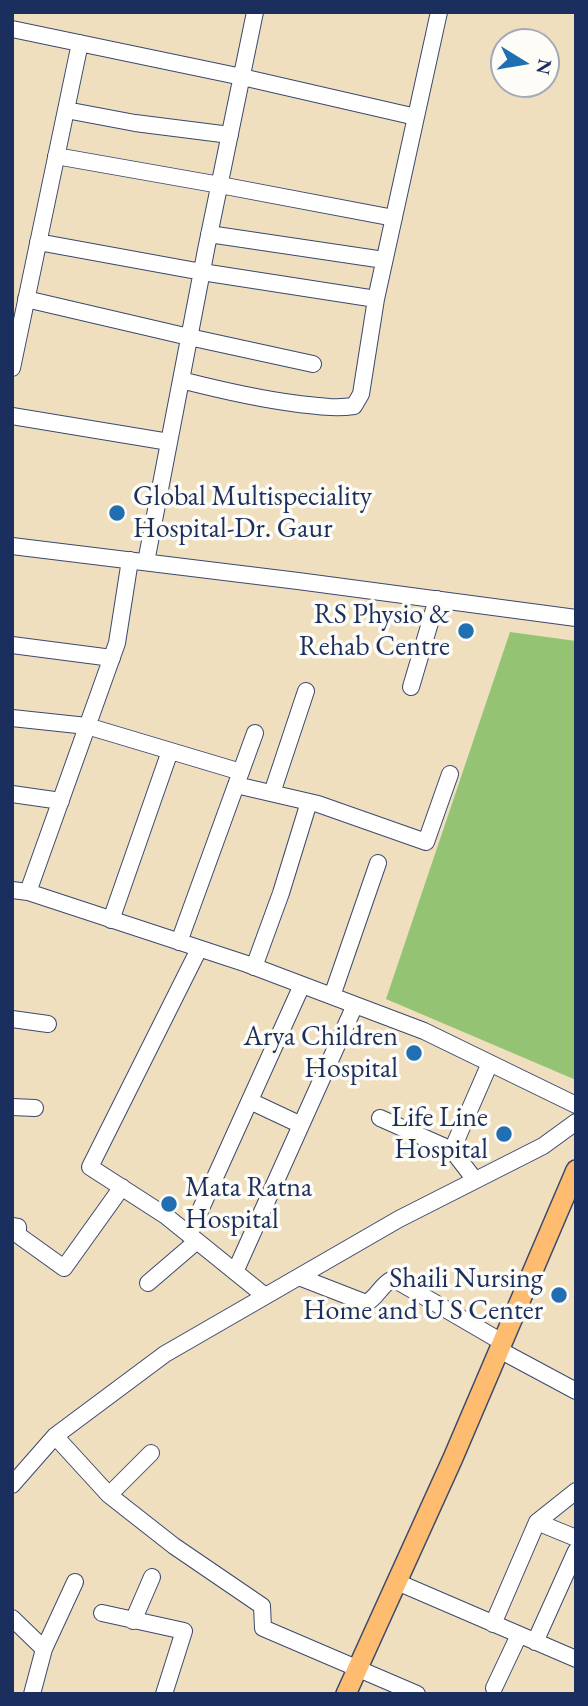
<!DOCTYPE html>
<html>
<head>
<meta charset="utf-8">
<style>
  body { margin:0 }
  #map { position:relative; width:588px; height:1706px; overflow:hidden; background:#f0dfbf; font-family:"EB Garamond",serif }
  canvas { display:block }
  .frame { position:absolute; inset:0; border:14px solid #1b2f5e; pointer-events:none }
  .north { position:absolute; left:490px; top:28px; width:70px; height:70px; box-sizing:border-box; background:#fdfcf7; border:2px solid #a3aaba; border-radius:50%; rotate:101deg; font-size:19px; font-weight:700; line-height:28px; text-align:center; color:#1b2f5e }
  .north::after { content:''; display:block; margin:auto; width:24px; height:32px; background:#1f6fb2; clip-path:polygon(50% 0,100% 100%,50% 72%,0 100%) }
</style>
</head>
<body>
<div id="map">
<canvas width="588" height="1706"></canvas>
<div class="frame"></div>
<div class="north">N</div>
</div>
<script>
const g = document.querySelector('canvas').getContext('2d');
g.lineJoin = 'round';
function fill(path, color) {
  g.fillStyle = color;
  g.fill(path, 'evenodd');
}
function strokePath(path, color, width, dash) {
  g.strokeStyle = color;
  g.lineWidth = width;
  g.lineCap = dash ? 'butt' : 'round';
  g.setLineDash(dash || []);
  g.stroke(path);
}
function write(font, color, halo, rows, align = 'center') {
  g.font = font + ' "EB Garamond",serif';
  g.lineWidth = 7;
  g.setLineDash([]);
  g.textBaseline = 'middle';
  g.strokeStyle = halo;
  g.fillStyle = color;
  for (const [text, x, y, turn = 0] of rows) {
    g.save();
    g.translate(x, y);
    g.rotate((+turn || 0) * Math.PI / 180);
    g.textAlign = isNaN(turn) ? turn : align;
    if (halo) g.strokeText(text, 0, 0);
    g.fillText(text, 0, 0);
    g.restore();
  }
}
const green = new Path2D(`
  M510,632L576,641V1080L386,999Z`);
const minor = new Path2D(`
  M12,29L242,77L416,117
  M66,110L135,123L230,135
  M56,156L220,185L394,218
  M209,234L384,260
  M38,242L202,272L376,299
  M26,299L189,337L313,364
  M12,368L80,43
  M181,380C220,390 259,399 299,404C318,406 335,409 354,406L361,394L376,299L439,12
  M12,416L169,442
  M12,546L298,581L576,618
  M146,562L206,250L255,12
  M12,645L112,658
  M411,687L437,599
  M12,718L87,726L241,772
  M236,785L318,804L426,842L450,774
  M272,793L306,691
  M12,794L61,801
  M12,890L28,892L247,964L424,1031L576,1105
  M28,892L117,643L130,560
  M111,920L170,751
  M179,942L255,733
  M199,949L90,1167L166,1216L265,1296
  M254,967L281,893L309,802
  M332,996L378,863
  M12,1019L48,1024
  M250,1101L301,1125
  M12,1107L35,1108
  M380,1118L452,1150L475,1180
  M452,1150L490,1063
  M12,1226L18,1227V1235L64,1268L122,1187
  M189,1235L302,985
  M235,1272L355,1005
  M299,1277L366,1303C377,1298 380,1286 391,1280L399,1282L502,1342
  M148,1283L197,1241
  M507,1354L576,1391
  M55,1436L109,1495L174,1546L262,1606L263,1628L417,1694
  M12,1485L55,1436L165,1354L399,1219L543,1146L576,1122
  M109,1495L151,1453
  M537,1522L576,1538
  M397,1582L576,1659
  M102,1613L184,1631L164,1694
  M12,1618L44,1649
  M133,1621L152,1577
  M493,1624L537,1522L576,1491
  M535,1642L576,1551
  M494,1688L519,1635
  M32,1694L44,1649L75,1582`);
const major = new Path2D(`
  M346,1694L453,1458L576,1170`);
const markers = [
  [117,513,9,"#1f6fb2"],
  [466,631,9,"#1f6fb2"],
  [414,1053,9,"#1f6fb2"],
  [504,1134,9,"#1f6fb2"],
  [169,1204,9,"#1f6fb2"],
  [559,1295,9,"#1f6fb2"]
];
const poiNames = [
  ["Global Multispeciality",133,497,"left"],
  ["Hospital-Dr. Gaur",133,529,"left"],
  ["RS Physio &",450,615],
  ["Rehab Centre",450,647],
  ["Arya Children",398,1037],
  ["Hospital",398,1069],
  ["Life Line",488,1118],
  ["Hospital",488,1150],
  ["Mata Ratna",185,1188,"left"],
  ["Hospital",185,1220,"left"],
  ["Shaili Nursing",543,1279],
  ["Home and U S Center",543,1311]
];
fill(green, '#94c473');
strokePath(minor, '#3b496d', 18);
strokePath(major, '#3b496d', 22);
strokePath(minor, '#fff', 16);
strokePath(major, '#fdbc6f', 19);
for (const [x, y, r, color] of markers) {
  const dot = new Path2D();
  dot.arc(x, y, r, 0, 2 * Math.PI);
  g.fillStyle = color;
  g.fill(dot);
  strokePath(dot, '#fdfcf7', 2.5);
}
write('28px', '#1b2f5e', '#fdfcf7', poiNames, 'right');
</script>
</body>
</html>
